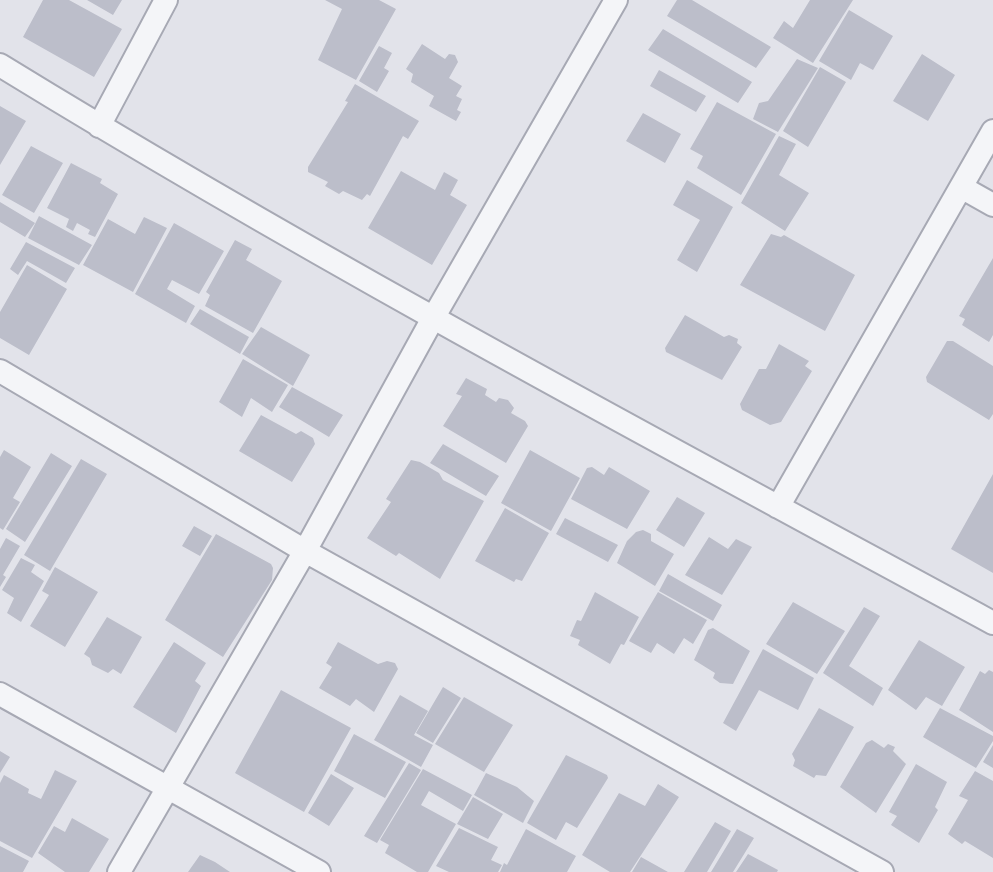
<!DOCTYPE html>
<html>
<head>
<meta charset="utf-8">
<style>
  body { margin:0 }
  canvas { display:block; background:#e2e3ea }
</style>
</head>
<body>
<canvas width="993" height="872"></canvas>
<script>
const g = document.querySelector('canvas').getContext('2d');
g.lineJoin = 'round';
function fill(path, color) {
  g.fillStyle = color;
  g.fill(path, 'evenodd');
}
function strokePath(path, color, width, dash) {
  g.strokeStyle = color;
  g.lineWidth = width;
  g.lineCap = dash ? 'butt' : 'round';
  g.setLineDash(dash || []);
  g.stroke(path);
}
const building = new Path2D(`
  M43,0H69L122,29L94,77L23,37Z
  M87,0H122L113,15Z
  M325,0H379L396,9L356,80L318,60L342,9Z
  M677,0H692L771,47L756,68L667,16Z
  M810,0H853L813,63L773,38L784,21L793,28Z
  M849,10L893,36L873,70L860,63L851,80L819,61Z
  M663,29L752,82L738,103L648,50Z
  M422,44L445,59L449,54L455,55L458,62L449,78L462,86L456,96L462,99L457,110L461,112L456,121L429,106L434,96L411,82L413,74L406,69Z
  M379,46L392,53L384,68L389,71L377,92L359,81Z
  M922,54L955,75L928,121L893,101Z
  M797,59L818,68L778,132L753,119L759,103L768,101Z
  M820,67L846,82L808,147L783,131Z
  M659,70L706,96L696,112L650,86Z
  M355,84L419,121L408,139L403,136L370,196L367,194L362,200L343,191L339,194L325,186L328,182L308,172V167L348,102L345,101Z
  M717,102L776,134L741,195L697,168L703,156L690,149Z
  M0,106L26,121L0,165Z
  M643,113L681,134L665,163L626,141Z
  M779,136L796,144L779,175L809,193L785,231L741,203Z
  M31,146L63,163L34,213L2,195Z
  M71,163L102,179L100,183L118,194L95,237L88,234L90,230L77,223L73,231L66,227L69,219L47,208Z
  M401,171L435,190L444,172L458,180L450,195L467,205L432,265L368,228Z
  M687,180L733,207L697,272L677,260L700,220L673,205Z
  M0,202L35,223L25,237L0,222Z
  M39,216L92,245L79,265L28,238Z
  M144,217L167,228L133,292L83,265L108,219L135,234Z
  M174,223L224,251L199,294L172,280L167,289L195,306L186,323L135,294Z
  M771,234L781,237L784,235L855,275L825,331L740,285Z
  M235,240L252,249L246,260L282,281L253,333L205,306L210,295L206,292Z
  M26,242L75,268L66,283L27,261L18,275L10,269Z
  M993,258V335L989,342L962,325L965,319L959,316Z
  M27,265L67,289L29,355L0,338V312Z
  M200,309L249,337L240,354L190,324Z
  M685,315L724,337L729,335L738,339L737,343L742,347L722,380L666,352L665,348Z
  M261,327L310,355L293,386L242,354Z
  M947,341H953L993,366V414L989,420L927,382L926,377Z
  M779,344L809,361L805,366L812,371L781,422L770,425L742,410L740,404L759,369H766Z
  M243,359L288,385L272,412L251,398L242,417L219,402Z
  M466,378L487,389L485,395L496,402L499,398L508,400L514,408L511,413L525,421L528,426L506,463L443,426L462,396L456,394Z
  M292,387L343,415L329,437L279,407Z
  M261,415L296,434L301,431L313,438L315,444L292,482L239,451Z
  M443,444L499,476L486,496L430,463Z
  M4,450L31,467L13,498L20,502L3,530L0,528V457Z
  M530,450L580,478L551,531L501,503Z
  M51,453L72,466L25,542L6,529Z
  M81,459L107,474L50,571L24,555Z
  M411,460L420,462L439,473L443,480L484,501L440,579L399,553L396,556L367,538L391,502L386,499Z
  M592,467L604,475L609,467L650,491L627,529L571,499L587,468Z
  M993,474V573L951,549Z
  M677,497L705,513L684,547L656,530Z
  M505,508L549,533L522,581L516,579L514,582L475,561Z
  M565,518L618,545L608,562L556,534Z
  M194,526L212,536L200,556L182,546Z
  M643,530L651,534V541L674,554L655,586L617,563L627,541L636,532Z
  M216,534L271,564L273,568L272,580L223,657L165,620Z
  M709,537L728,549L736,539L752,547L722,595L685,575Z
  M6,538L20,546L3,575L6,577L0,587V549Z
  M21,558L35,565L31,572L44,581L21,622L7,613L14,598L2,590Z
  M55,567L98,592L65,647L30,626L49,595L42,591Z
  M668,574L722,605L713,621L659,591Z
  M595,592L639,617L624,645L621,644L610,664L578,645L580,640L570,636L577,620L581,621Z
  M658,592L707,620L693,644L684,638L674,654L657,643L651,653L629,641Z
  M793,602L845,631L817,674L766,644Z
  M864,607L880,616L849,666L883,688L873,706L823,673Z
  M107,617L142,637L121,674L113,669L108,673L92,665L90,658L84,654Z
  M713,628L750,651L733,684L720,683L713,678L715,673L694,660L708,630Z
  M919,640L965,667L942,706L926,697L916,710L888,690Z
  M174,642L206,663L195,681L201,686L176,733L133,707Z
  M338,642L378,664L387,661L395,663L398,669L374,712L356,699L350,706L319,688L332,667L326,663Z
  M763,649L814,678L798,710L759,690L736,731L723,723Z
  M989,670L993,672V732L959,710L980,671L985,674Z
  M443,687L461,698L433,743L416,733Z
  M281,690L351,728L304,812L235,773Z
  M400,695L428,711L414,735L433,745L421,767L374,740Z
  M464,697L513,725L484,772L435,744Z
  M819,708L854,727L826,776L816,775L814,778L793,766L795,760L792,754Z
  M940,708L993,736V741L976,768L923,737Z
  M354,734L406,762L385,798L334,771Z
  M872,740L884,748L888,744L895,747L893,751L906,764L876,813L840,787L866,743Z
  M993,745V768L983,762Z
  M0,751L10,757L0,773Z
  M566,755L607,775L608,778L577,828L566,822L556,840L527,823Z
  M409,763L421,770L377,843L364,836Z
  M916,764L947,782L935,807L938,810L919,843L891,825L897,816L889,812Z
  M423,769L472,795L463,811L429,791L421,805L456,824L428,872H417L385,853L389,845L380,840Z
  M55,770L77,781L32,858L0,841V783L4,775L29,789L28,793L41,799Z
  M975,771L993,781V858L965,841L962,844L948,834L968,800L959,796Z
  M486,773L517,787L534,801L523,823L474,795Z
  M331,774L354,788L329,826L308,813Z
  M658,784L679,797L630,872H610L582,855L619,793L645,806Z
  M473,797L503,814L488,839L457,824Z
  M72,818L109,839L89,872H65L38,853L54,826L65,832Z
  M715,822L731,831L707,872H684Z
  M459,828L498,847L491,860L502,865L498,872H449L436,866Z
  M526,829L576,856L567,872H500L504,863L507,865Z
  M737,829L754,838L733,872H711Z
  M0,846L29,861L23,872H0Z
  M748,854L778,870L777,872H736Z
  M200,855L215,862L230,872H188Z
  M641,857L668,872H632Z`);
const minor = new Path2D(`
  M0,65C324,264 659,442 993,623
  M99,126L166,0
  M961,187L993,205
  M0,371L305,551L882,872
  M778,507L993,131
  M0,694L319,872
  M119,872L305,551L432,320L616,0`);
fill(building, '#bcbeca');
strokePath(minor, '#a7a9b4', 26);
strokePath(minor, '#f4f5f8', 22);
</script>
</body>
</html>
